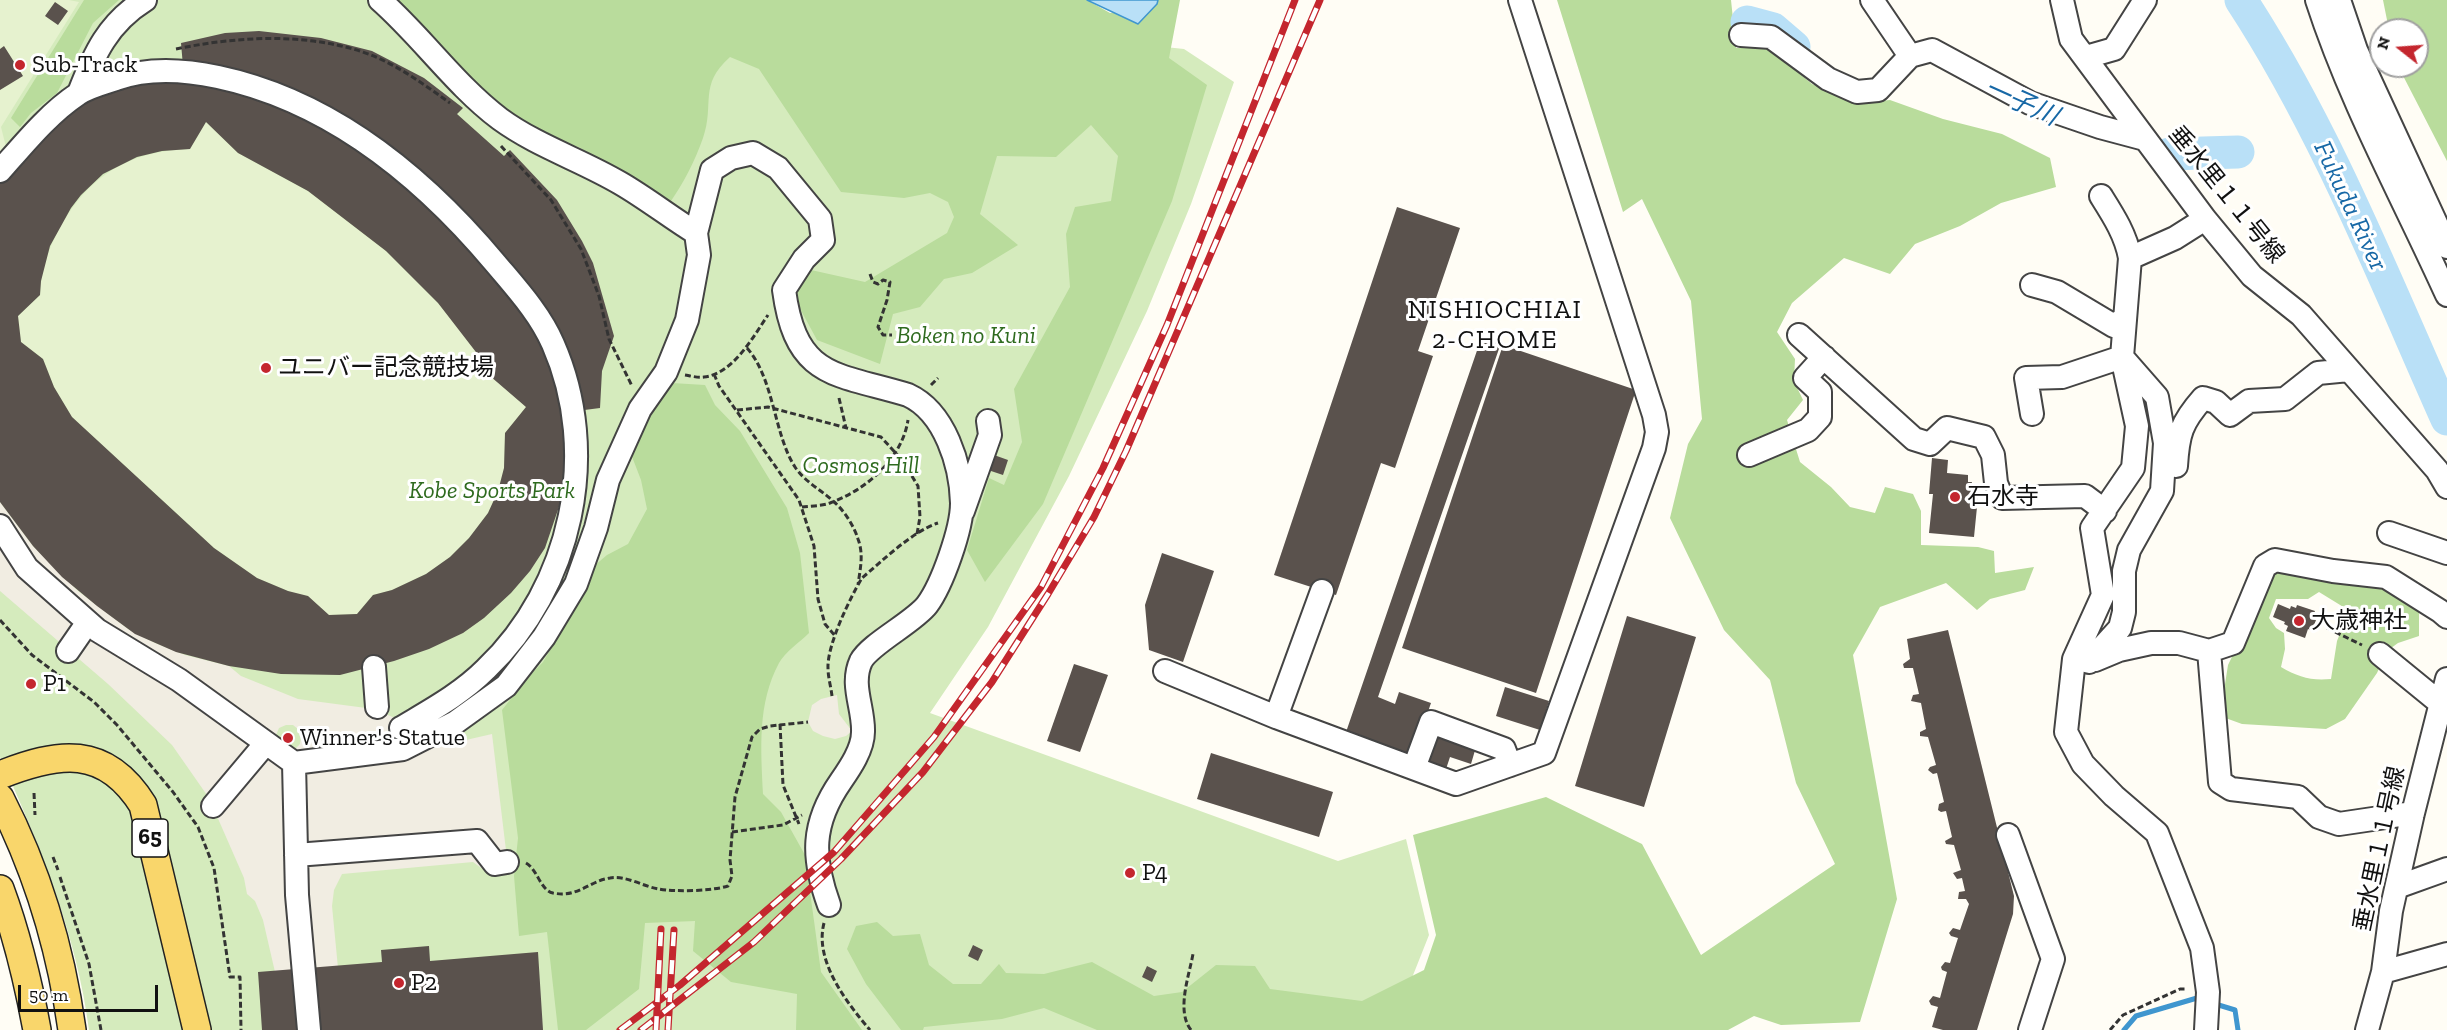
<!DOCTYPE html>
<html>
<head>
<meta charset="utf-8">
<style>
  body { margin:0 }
  #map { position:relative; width:2447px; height:1030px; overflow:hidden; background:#fffdf5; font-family:"Zilla Slab",serif }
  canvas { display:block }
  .north { position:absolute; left:2369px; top:18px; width:60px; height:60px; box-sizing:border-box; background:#fff; border:2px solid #a0a0a0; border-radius:50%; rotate:287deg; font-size:16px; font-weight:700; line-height:24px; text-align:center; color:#111 }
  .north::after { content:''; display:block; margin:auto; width:21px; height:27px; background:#c4262e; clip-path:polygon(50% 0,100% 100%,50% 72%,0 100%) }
  .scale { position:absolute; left:18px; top:985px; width:140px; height:27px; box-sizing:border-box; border:3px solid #111; border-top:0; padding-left:8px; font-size:18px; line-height:21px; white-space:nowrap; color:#111; -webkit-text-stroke:4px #fff; paint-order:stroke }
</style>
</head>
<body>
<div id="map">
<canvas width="2447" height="1030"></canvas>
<div class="north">N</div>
<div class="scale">50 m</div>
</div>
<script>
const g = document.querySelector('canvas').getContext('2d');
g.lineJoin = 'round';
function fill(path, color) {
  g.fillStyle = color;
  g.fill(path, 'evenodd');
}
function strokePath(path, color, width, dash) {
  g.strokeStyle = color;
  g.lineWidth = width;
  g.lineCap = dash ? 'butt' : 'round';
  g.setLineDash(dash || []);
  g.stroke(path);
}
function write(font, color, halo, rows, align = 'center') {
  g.font = font + ' "Zilla Slab","Noto Sans JP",serif';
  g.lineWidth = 6;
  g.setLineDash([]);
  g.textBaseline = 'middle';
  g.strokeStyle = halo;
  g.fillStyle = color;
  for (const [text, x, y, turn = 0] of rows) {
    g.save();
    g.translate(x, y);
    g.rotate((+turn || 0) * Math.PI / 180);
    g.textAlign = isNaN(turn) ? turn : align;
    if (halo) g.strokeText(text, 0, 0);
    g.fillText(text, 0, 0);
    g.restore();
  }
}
const green = new Path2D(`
  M0,0H1044L1137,44L1184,49L1234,82L1191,204L1147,311L1069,476L988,627L930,713L1338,861L1406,839L1429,935L1402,1003L1404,1030H89C77,935 39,844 0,757Z`);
const forest = new Path2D(`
  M84,0H119L93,23L57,93L31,113L20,127L11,118Z
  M396,0H1087L1110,13L1157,4L1158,0H1180L1169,58L1207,85L1172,201L1043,504L985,582L967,550L989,478L1004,485L1022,442L1014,389L1070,287L1066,234L1075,207L1111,201L1118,156L1091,125L1056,157L997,156L980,214L1018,245L972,273L944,279L920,307L893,314L880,364L817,340L797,303L798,279L811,270L865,282L947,233L954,217L948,202L930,193L904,198L841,192L759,69L730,57C698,85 715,104 703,138C695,161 683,184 669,204L656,194L579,147L509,131Z
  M1557,0H1731L1736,48H1769L1812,84L1858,103L1890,100L1943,119L2002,134L2050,158L2056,187L2001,203L1960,226L1915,244L1890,274L1844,258L1792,303L1777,332L1795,359L1794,381L1803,400L1787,420L1800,462L1831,487L1850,507L1875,513L1885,487L1913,494L1921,511V545L1978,547L1994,551L1995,573L2034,567L2025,590L1990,599L1977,610L1946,583L1880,607L1853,655L1897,899L1860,1022L1781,1025L1754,1016L1728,1030H1097L1044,1008L1002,1019L924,1027L923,1030H901L866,984L847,949L856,926L877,922L893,936L920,934L929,965L953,984H981L999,964L1006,973L1044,974L1092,962L1154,996L1182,992L1216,965L1255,966L1270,989L1362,1001L1424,970L1436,935L1413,835L1546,797L1642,844L1701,955L1835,864L1796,783L1770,680L1724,630L1670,518L1688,444L1702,419L1691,301L1642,199L1623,212Z
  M2383,0H2447V161L2398,66H2417V30H2389Z
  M672,383L705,385L715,405L740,431L787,508L800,553L809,633C800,642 785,652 779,663C757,704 761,749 763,794L781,812L805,855L821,972L862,1030H796L797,994L731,982L693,951L695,921L645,923L639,989L586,1030H558L547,932L519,936L514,876L518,838L502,710L529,676L543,662L577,605L594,566L607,555L628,544L647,509L641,480L631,454C641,427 653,404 672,383Z
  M2332,563L2419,606V636L2398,643L2387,651L2377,673L2345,719L2326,729L2242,724L2220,716L2228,665L2273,573L2283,568ZM2319,592L2345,608V621L2337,641L2331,679C2311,681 2298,677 2281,667L2285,649L2284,633L2276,628L2269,618L2276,599H2308Z`);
const pitch = new Path2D(`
  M0,0H69L79,2L1,127L7,151L0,156Z
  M206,122L238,153L308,191L386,251L438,303L526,407L505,433L504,468L498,491L488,513L469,538L450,557L426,574L392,590L373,595L357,614L329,615L288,591L257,578L214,548L72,417L54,387L43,359L21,342L18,316L40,295C41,271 48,250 59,229C89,175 129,151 190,149Z`);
const plaza = new Path2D(`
  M0,502L33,546L78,591L128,629L155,643L185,655L229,666L241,676L298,699L366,708L382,706L388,715L399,720L405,754L492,734L508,867L484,870L473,862L342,874L334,890L332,906L344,1030L281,998L263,920L255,901L247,894L244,878L209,798L172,745L108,684L0,591ZM286,725H293L299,730L301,737L300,744L295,749L288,750L276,742V735L279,728Z
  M837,695L839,714L852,731L846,736L835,739L823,736L813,731L808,722L812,705L821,699Z`);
const water = new Path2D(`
  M1087,0H1158L1157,4L1138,24Z`);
const stream = new Path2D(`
  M2212,1003L2235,1010L2238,1030
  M2124,1030L2136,1016L2197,998L2203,1000`);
const river = new Path2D(`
  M2241,0C2326,130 2384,278 2447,419
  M1747,22L1773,29L1794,47
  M2169,154L2238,152`);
const building = new Path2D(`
  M55,2L68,11L58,25L45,16Z
  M259,31L321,38L372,51L424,78L463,108L457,114L504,156L510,150L557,200L582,241L593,263L614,336L602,371L600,408L569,412L571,441L562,498L545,548L530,571L511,593L484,618L463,633L429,649L394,661L340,675L281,674L229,666L176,652L135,634L97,606L62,577L33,546L0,502V179L23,151L93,95L112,88L184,78L181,43L225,33ZM206,122L238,153L308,191L386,251L438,303L479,356L490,376L526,407L505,433L504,468L498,491L488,513L469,538L450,557L426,574L392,590L373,595L357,614L329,615L308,596L288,591L257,578L214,548L72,417L54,387L43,359L21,342L18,316L40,295L41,281L50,246L71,208L81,195L103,174L137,157L162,151L190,149Z
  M4,46L23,76L0,90V49Z
  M1397,207L1460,228L1418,351L1433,356L1395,468L1381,463L1336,595L1274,575Z
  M1482,336L1501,343L1378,697L1395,704L1399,692L1431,703L1412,758L1345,735Z
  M1503,345L1636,390L1536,693L1402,648Z
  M994,455L1008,460L1003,475L988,470Z
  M1932,458L1948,460L1947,473L1968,475V482H1972L1971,486L1979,487L1974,537L1929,533L1933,494H1929Z
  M1162,553L1214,571L1183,662L1149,650L1145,605Z
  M2278,604L2290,609L2291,606L2296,608L2297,605L2315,611L2312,619L2316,620L2312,631L2308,629L2305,638L2286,631L2288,626L2284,624L2285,622L2273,617Z
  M1627,616L1696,637L1644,807L1575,786Z
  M1948,630L2014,896L2013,914L1977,1030H1943L1932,1027L1938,1007L1931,1005L1929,1001L1933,996L1940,998L1947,972L1942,970L1941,967L1945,962L1950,963L1958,938L1951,936L1949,933L1953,928L1960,930L1969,904L1966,899H1958L1959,892L1965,891L1962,878L1957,879L1953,873L1961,870L1954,845L1946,844L1945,841L1952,837L1946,811L1941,812L1938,810L1939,804L1944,802L1937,773L1933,774L1928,770L1930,767L1936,765L1928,737L1920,736V732L1926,729L1921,703L1911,701L1913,695L1919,694L1913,668H1904L1903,664L1910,659L1907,639Z
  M1074,664L1108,675L1080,752L1047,741Z
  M1505,687L1549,701L1540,730L1496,716Z
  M1435,734L1476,747L1471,764L1450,757L1445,772L1425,766Z
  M1211,753L1333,792L1319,837L1197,799Z
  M973,945L983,950L978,961L968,956Z
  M429,946L430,961L538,952L543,1030H262L258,972L382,962L381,950Z
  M1147,966L1157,971L1152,982L1142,977Z`);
const path = new Path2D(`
  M176,49C239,36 310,32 371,55C399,66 426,86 450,103
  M501,146L551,200L581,249L599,296L609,339L632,386
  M870,274L873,282L878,284L883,280L890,282L887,300L878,327L883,335H892
  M747,348C774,378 774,435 795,467C805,482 820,489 833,501C844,510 854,526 858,539C864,555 860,569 858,585
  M714,374L719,386L799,500L814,546L818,599L825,624L836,637
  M685,375C691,376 698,378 704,377C733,374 753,337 768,315
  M931,385L938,378
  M839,398L846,428
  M737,410L768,407L881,437L902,460L918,486L920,517L917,534
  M802,507C811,506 821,506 830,503C866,490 902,459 908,420
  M0,620L32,655L94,702L117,725L173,792L198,827L214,868L230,977H240L241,1030
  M2327,628L2362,645
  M832,696C831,687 828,677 828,668C827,645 850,598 862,578C882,561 913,531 938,523
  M780,724L783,785L799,824
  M34,793L35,815
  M732,832L783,825L802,815
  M53,857L58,870
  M526,863C538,870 540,890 553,893C578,898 589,881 610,878C626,875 644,887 659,889C676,892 712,891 728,886L732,876L730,860L735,797L752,737L760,729L770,726L808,722
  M60,877L89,964L101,1030
  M824,923C814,961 847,1003 870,1030
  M1191,1030C1176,1011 1189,976 1193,954
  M2110,1030L2123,1015L2180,989H2187`);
const minor = new Path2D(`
  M380,0C422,37 455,85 500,119C537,146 581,160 620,183C646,198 670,217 696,233
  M1872,0L1910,56
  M2062,0L2071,39L2205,219L2252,276L2301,315L2437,470L2447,487
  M2317,0C2350,102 2403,198 2447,295
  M2339,0L2356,50L2447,247
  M1741,35L1771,37L1828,79L1857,92L1878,90L1910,56L1932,50L2030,103L2100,127L2145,139
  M2086,57L2114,49L2145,0
  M79,93C94,54 108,23 145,0
  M0,171C24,144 48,114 78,94C88,87 104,83 116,79C149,67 185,70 218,77C331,101 424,178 496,264C517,289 540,314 553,344C601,453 572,587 486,669C461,694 431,710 401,728
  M2101,196C2113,215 2126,235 2130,258
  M2205,219L2175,238L2130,258L2122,357L2137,426L2133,468L2092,528L2103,595L2074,659L2066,732L2083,764L2114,796L2157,833L2202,948L2208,992L2206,1030
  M2032,285L2057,292L2114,326L2125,318
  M1799,335L1914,439L1930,444L1947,428L1984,437L1993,455L1996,483L2002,498L2085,496L2105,511
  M2032,414L2026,378L2062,377L2122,357L2157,397L2165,443L2162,491L2129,550L2124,571V612L2120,628L2089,662
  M1749,455L1808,430L1820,417V392L1805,378L1824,357
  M2176,466C2178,434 2181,423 2203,398L2216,402L2230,415L2249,401L2285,399L2318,373L2349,370
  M963,511L990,435L988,421
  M0,526L27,568L97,630L179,680L294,763
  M2389,533L2447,553
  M1322,591L1276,717L1456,784L1544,753L1654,448L1657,432L1654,415L1520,0
  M68,651L88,622
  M2209,651L2220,782L2231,789L2298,797L2319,817L2339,824L2413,813
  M2380,654L2440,703L2447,712
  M2095,660L2119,650L2151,643H2179L2209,651L2233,643L2265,566L2275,560L2333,571L2386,577L2440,611L2447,617
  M374,667L377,707
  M1165,671L1276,717
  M1414,768L1431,722L1504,749L1510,765
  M213,806L266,743
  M2008,835L2053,959L2030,1030
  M296,855L477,841L495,864L507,862
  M2397,887L2447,869
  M2383,972L2447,954
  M309,1030L297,895L294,763L403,749L456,722L506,686L544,637L576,584L596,528L608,480L640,409L666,372L687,320L699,255L696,233L712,170L731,158L753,153L778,168L820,219L823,240L804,259L784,290C796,379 835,373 908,395C945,412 961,465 962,503C962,529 942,585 927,605C914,622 870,644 861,661C850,685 864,708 863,732C863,749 850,768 841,781C811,824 812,858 829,905
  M2367,1030L2383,972L2391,911L2413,813L2447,679`);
const major = new Path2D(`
  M0,775C58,752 105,744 143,805L197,1030
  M0,798C37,870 61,950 72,1030
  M0,889C17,935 28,981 37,1030`);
const rail = new Path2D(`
  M620,1030L680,985L834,852L934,737L1041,587L1103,468L1167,325L1295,0
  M641,1030L754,942L841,859L923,772L992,682L1048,594L1094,517L1126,451L1320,0
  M656,1030L661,929
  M668,1030L674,930`);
const markers = [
  [20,65,6,"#c4262e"],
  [266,368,6,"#c4262e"],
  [1955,497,6,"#c4262e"],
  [2299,621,6,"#c4262e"],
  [31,684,6,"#c4262e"],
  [288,738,6,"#c4262e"],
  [1130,873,6,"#c4262e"],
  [399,983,6,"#c4262e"]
];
const shields = [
  [150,838,36]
];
const shieldNames = [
  ["65",150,838]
];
const poiNames = [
  ["Sub-Track",32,65],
  ["ユニバー記念競技場",278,368],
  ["石水寺",1967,497],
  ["大歳神社",2311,621],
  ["P1",43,684],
  ["Winner's Statue",300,738],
  ["P4",1142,873],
  ["P2",411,983]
];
const streetNames = [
  ["垂水里１１号線",2226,195,51],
  ["垂水里１１号線",2380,849,-78]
];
const parkNames = [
  ["Boken no Kuni",966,336],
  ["Cosmos Hill",861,466],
  ["Kobe Sports Park",492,491]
];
const waterNames = [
  ["一子川",2021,103,24],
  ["Fukuda River",2350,206,65]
];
const neighbourhoodNames = [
  ["NISHIOCHIAI",1495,311],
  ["2-CHOME",1495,341]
];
fill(green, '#d5ebbd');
fill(forest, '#b9dc9c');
fill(pitch, '#e6f2cf');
fill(plaza, '#f1ede2');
fill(water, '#b9e0f7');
strokePath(water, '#3f96cf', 1.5);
strokePath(stream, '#3f96cf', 5);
strokePath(river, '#b9e0f7', 33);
fill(building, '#5a524d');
strokePath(minor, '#444', 26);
strokePath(major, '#222', 30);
strokePath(path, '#333', 3, [6, 3]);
strokePath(minor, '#fff', 22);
strokePath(major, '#f9d66b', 27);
strokePath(rail, '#c4262e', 7);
strokePath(rail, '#fff', 4.5, [14]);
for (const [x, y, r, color] of markers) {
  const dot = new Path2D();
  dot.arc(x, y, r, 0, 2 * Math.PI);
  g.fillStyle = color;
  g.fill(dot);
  strokePath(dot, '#fff', 2);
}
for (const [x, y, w] of shields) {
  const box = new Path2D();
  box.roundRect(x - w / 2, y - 19, w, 38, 4.5);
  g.fillStyle = '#fff';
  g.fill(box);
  strokePath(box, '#111', 1.5);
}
write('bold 22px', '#111', null, shieldNames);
write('24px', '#111', '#fff', poiNames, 'left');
write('24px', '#111', '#fff', streetNames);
write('italic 24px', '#2f6b1f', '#fff', parkNames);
write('italic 26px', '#1768a6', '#fff', waterNames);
g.letterSpacing = '1.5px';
write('26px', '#111', '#fff', neighbourhoodNames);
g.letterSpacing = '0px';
</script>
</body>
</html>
